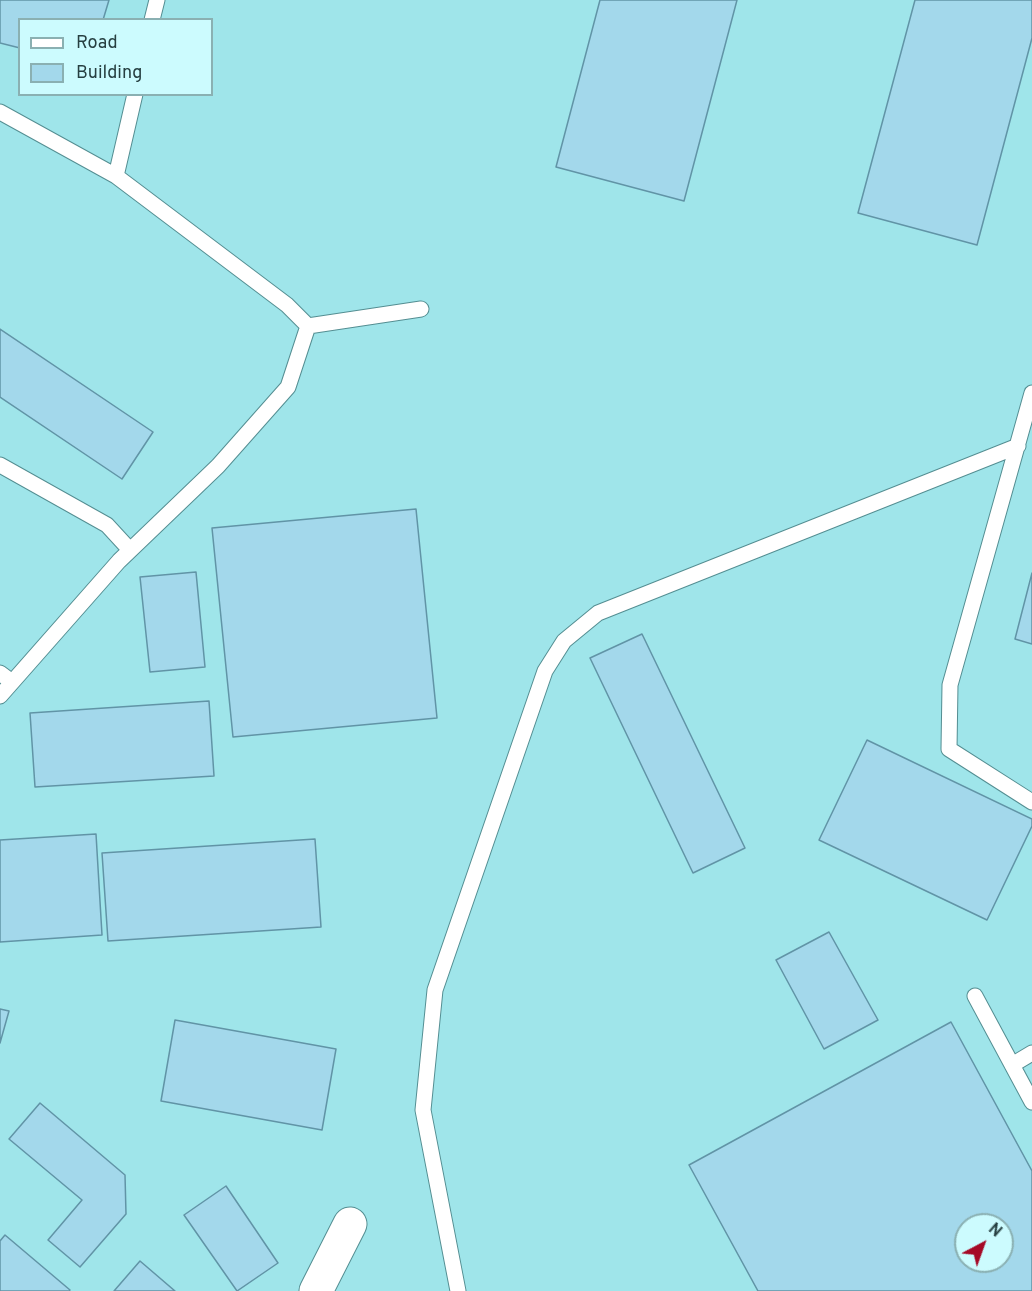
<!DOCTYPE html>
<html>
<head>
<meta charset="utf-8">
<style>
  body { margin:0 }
  #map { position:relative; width:1032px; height:1291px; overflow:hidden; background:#b4f0f4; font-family:Overpass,sans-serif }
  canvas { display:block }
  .legend { position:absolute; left:18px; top:18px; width:195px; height:78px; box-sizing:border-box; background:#ccfbfe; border:2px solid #8ab0b2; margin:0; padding:8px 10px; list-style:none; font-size:18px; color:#263f41 }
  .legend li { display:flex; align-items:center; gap:12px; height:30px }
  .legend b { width:30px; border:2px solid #8ab0b2 }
  .north { position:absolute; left:954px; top:1213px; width:60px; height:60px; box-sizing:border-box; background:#ccfbfe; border:2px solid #8ab0b2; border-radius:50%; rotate:41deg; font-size:16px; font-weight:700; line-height:24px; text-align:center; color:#263f41 }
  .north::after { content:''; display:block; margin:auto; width:21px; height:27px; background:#a50926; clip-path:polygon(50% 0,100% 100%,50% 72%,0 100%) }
</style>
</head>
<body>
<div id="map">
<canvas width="1032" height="1291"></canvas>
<ul class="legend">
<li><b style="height:8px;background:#fff"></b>Road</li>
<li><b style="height:16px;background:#a3d8eb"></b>Building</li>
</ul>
<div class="north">N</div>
</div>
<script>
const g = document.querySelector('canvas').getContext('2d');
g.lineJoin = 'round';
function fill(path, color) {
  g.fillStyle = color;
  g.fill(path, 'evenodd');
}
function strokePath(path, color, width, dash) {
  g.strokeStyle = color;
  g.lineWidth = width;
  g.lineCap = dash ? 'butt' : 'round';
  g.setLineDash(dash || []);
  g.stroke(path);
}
const built = new Path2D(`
  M0,0H1032V1291H0ZM20,20H212V94H20ZM966,1225H1002V1261H966Z`);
const building = new Path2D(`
  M0,0H109L103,20H20V48L0,43Z
  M600,0H737L684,201L556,167Z
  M915,0H1032V38L977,245L858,213Z
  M0,329L153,432L122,479L0,397Z
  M416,509L437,718L233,737L212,528Z
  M196,572L205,667L150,672L140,577Z
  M1032,573V644L1015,639Z
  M642,634L745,848L693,873L590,658Z
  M209,701L214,776L35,787L30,713Z
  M867,740L1032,819V826L987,920L819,840Z
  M96,834L102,935L0,942V840Z
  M315,839L321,927L108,941L102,853Z
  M829,932L878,1020L824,1049L776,960Z
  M0,1009L9,1011L0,1043Z
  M175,1020L336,1049L322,1130L161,1101Z
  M951,1022L1032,1171V1291H758L689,1165ZM966,1225H1002V1261H966Z
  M40,1103L125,1175L126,1214L80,1267L48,1240L82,1200L9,1139Z
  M226,1186L278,1263L237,1291L184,1215Z
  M5,1235L70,1290L69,1291H0V1241Z
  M140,1261L175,1291H114Z`);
const service = new Path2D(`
  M152,20L157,0
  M135,94L116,176L287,305L308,326
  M0,112L116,176
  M308,326L421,309
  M1032,393L950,685L949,749L1032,802
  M0,465L107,525L130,550
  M0,673L12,682
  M0,696L119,561L218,466L288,387L308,326
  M975,996L1032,1102
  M1012,1065L1032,1053
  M458,1291L423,1110L435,990L545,671L564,641L598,613L1018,446`);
const tertiary = new Path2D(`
  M316,1291L350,1224`);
fill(built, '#9fe5ea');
fill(building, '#a3d8eb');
strokePath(building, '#6194a6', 1.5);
strokePath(service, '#548e92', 17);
strokePath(tertiary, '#548e92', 35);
strokePath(service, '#fff', 15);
strokePath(tertiary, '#fff', 33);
</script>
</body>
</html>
